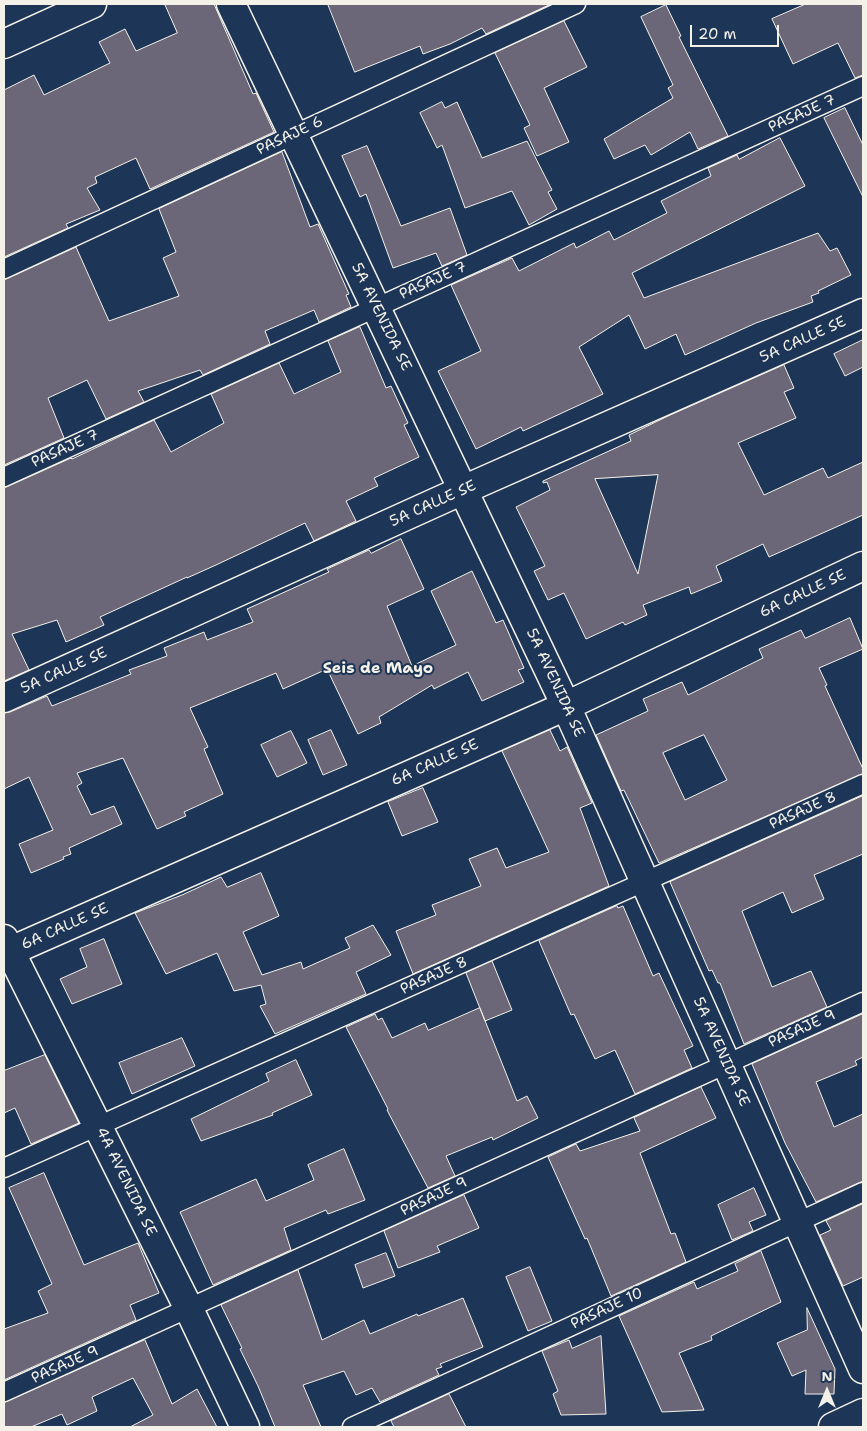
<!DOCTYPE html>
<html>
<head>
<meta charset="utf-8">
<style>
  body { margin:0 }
  #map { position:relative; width:867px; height:1431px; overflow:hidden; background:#1d3557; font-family:"Shantell Sans",sans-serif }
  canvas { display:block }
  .frame { position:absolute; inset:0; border:5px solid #f4f1e8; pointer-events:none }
  .north { position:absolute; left:802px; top:1366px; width:50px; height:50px; -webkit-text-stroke:4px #1d3557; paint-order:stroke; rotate:0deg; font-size:14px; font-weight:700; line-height:20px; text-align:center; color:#f4f1e8 }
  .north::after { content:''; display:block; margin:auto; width:18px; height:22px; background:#f4f1e8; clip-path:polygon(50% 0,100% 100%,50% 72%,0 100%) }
  .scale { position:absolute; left:690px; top:25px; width:89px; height:22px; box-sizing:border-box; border:2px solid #f4f1e8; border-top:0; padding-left:6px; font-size:15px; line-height:18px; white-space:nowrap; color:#f4f1e8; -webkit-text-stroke:4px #1d3557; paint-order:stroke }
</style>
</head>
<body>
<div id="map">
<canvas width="867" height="1431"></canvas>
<div class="frame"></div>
<div class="north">N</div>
<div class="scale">20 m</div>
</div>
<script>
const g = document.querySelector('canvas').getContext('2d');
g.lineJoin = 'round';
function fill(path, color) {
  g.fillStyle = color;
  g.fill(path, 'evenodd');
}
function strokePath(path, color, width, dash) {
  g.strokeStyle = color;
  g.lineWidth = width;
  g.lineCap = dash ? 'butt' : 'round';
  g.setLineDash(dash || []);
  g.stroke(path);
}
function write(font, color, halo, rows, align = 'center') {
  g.font = font + ' "Shantell Sans",sans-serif';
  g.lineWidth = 4;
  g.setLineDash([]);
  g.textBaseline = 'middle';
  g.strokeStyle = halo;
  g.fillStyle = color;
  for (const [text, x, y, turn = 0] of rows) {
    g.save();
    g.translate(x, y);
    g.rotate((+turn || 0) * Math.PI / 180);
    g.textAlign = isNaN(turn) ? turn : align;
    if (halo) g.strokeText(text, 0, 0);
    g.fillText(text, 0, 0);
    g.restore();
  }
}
const building = new Path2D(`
  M165,4H214L253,94L256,93L274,132L150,189L136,158L95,177L97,183L87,188L100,210L66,224L68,228L4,257V90L34,75L44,95L110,63L99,42L125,29L136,51L177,33Z
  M328,4H551L486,34L482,28L450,44L423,54L420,46L355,72Z
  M806,4H863V75L855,78L838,43L793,64L772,19Z
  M666,5L681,36L679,37L728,136L698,149L690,132L651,155L645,145L614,159L604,139L673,98L668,88L673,85L641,17Z
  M564,21L587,67L544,88L569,142L537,156L524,128L530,125L495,53Z
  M442,102L445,108L457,102L482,158L527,141L552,190L548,192L557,209L529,225L512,191L465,208L442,145L437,148L420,113Z
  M845,108L863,145V197L824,118Z
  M780,138L805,186L632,273L644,298L818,233L830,251L837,248L851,275L818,291L819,293L811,296L813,302L756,323L685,355L676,334L645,349L629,315L579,347L603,394L523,431L521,427L476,449L438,371L481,351L451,285L512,258L519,271L574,243L576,248L609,231L614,240L667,213L661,201L711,176L708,168L737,155L739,159Z
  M367,146L401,226L450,208L467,255L442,266L436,253L393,268L366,194L360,197L342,156Z
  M282,152L310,227L318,224L349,294L346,295L351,307L319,322L314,310L265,331L270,344L203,375L200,370L138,391L144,402L106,419L87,380L48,398L64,438L4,465V280L76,247L109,321L179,296L163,258L176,252L159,209Z
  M360,327L386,388L391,386L408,423L404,425L419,457L374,478L378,486L346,501L356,521L314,541L305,523L216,565L187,578V577L100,617L104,625L66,642L57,620L12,634L29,670L4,681V488L71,458L72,459L154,420L171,452L224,423L211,394L279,363L294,394L341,372L328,341Z
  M863,340V367L845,376L834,354Z
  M784,365L794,388L784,392L796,418L738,443L764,495L823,468L828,478L863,462V515L769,557L763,544L716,566L722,581L691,594L689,587L643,605L647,615L625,625L623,622L586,639L564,593L548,600L534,571L545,566L516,507L550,490L547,482L543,483V481L631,441L629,435L668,416ZM658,475L638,574L595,479Z
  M401,539L424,589L387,606L412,666L456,645L431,591L472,571L496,623L503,620L524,668L518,670L524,682L482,701L468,672L434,689L432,685L379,717L381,723L358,734L327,669L283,689L276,673L190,708L208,747L204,749L223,794L184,812L186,816L157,829L123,758L77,773L82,783L77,786L91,815L114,806L122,824L69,848L71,854L63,857L64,859L31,873L19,844L53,830L29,777L4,789V713L10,712L47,696L52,706L131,674L129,670L167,656L164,648L204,632L207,640L253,622L247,609L329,572L327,569L369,550L371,553Z
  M850,618L863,649L819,668L827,685L825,686L863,769V774L659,863L624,790L621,791L596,735L648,711L643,699L682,682L688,695L763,658L759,649L801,630L805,638ZM704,735L727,780L685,800L663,753Z
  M331,730L347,765L323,775L308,740Z
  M550,730L560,751L567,747L592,803L580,808L609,886L413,974L396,931L436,915L432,905L481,886L469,859L497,848L506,868L549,852L502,751Z
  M291,731L307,763L277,777L261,745Z
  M423,788L438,822L402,836L388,802Z
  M863,796V854L814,875L824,899L792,913L783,892L742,911L772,987L811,971L827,1007L744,1044L720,983H718L712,970L709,971L670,882Z
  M261,873L279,916L243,932L262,975L301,962L303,969L350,948L345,938L373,925L391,955L356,972L366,994L275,1034L260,1006L266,1004L261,985L234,991L217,953L166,974L135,913L182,895L221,877L227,887Z
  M617,906L618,908L623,906L653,976L659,973L693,1046L684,1050L692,1068L635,1094L615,1050L595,1059L574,1014L571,1015L539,941Z
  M104,939L122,984L72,1004L60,979L87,967L80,949Z
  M492,961L512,1010L485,1021L466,973Z
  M480,1008L517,1101L527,1096L538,1118L493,1140L492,1137L446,1156L455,1176L428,1188L387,1110L388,1109L346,1027L375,1014L378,1020L382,1018L392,1038L425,1023L428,1030Z
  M863,1014V1057L855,1061L857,1065L816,1082L834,1127L863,1114V1181L816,1202L785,1143L752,1064Z
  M182,1038L195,1066L132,1094L119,1063Z
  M45,1055L79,1123L31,1144L15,1108L4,1113V1071Z
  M296,1060L312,1095L272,1113L273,1115L201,1141L191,1119L269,1081L266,1074Z
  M701,1087L716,1118L640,1153L671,1234L675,1233L686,1262L611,1296L587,1238L585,1239L548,1157L576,1144L580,1151L640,1131L634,1118Z
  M344,1149L365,1200L328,1214L326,1210L284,1228L291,1250L213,1285L180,1212L256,1179L266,1201L314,1180L308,1165Z
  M44,1173L84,1265L138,1243L159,1293L130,1305L136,1320L4,1380V1329L48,1313L38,1291L52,1284L9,1188Z
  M754,1188L766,1215L749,1222L753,1231L732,1240L718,1205Z
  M464,1195L479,1228L437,1246L440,1252L398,1268L384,1231Z
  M863,1204V1277L843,1286L820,1235L831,1230L826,1221Z
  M761,1251L781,1302L711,1336L712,1340L679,1353L704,1410L662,1412L619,1316L694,1282L697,1289L738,1271L735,1264Z
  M386,1253L395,1276L363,1288L355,1265Z
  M530,1267L552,1321L528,1331L506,1277Z
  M298,1270L322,1340L364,1320L370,1334L417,1314L418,1316L463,1298L483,1347L440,1364L442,1367L436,1369L439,1375L380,1402L372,1388L356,1395L344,1371L303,1385L321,1427H275L258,1386L240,1349L242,1348L221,1305Z
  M807,1308L835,1369L834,1394H805L806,1370L792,1376L777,1343L807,1330Z
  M601,1336L606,1414L561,1415L553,1394L558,1391L542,1351L569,1340L572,1348Z
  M145,1340L172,1404L197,1389L217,1427H130L153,1415L133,1378L92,1397L97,1411L67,1425L62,1414L31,1427H4V1403Z
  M449,1394L466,1427H394L391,1421Z`);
const lane = new Path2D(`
  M4,269L576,4
  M4,477L863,86
  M4,1168L863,784
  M4,1392L863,1002
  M352,1427L863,1192`);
const street = new Path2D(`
  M4,44L92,4
  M863,566L566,706L863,1369
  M4,698L463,490L863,313
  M4,939L189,1309L245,1427
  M833,1427L863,1413`);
const secondary = new Path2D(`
  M4,954L566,706L231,4`);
const streetNames = [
  ["PASAJE 7",802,114,-24],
  ["PASAJE 6",290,136,-25],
  ["PASAJE 7",433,281,-24],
  ["5A AVENIDA SE",381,317,64],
  ["5A CALLE SE",803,340,-24],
  ["PASAJE 7",65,449,-24],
  ["5A CALLE SE",433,504,-24],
  ["6A CALLE SE",803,594,-25],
  ["5A CALLE SE",64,671,-24],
  ["5A AVENIDA SE",555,683,65],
  ["6A CALLE SE",435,763,-24],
  ["PASAJE 8",803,811,-24],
  ["6A CALLE SE",65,927,-24],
  ["PASAJE 8",434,976,-24],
  ["PASAJE 9",802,1029,-24],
  ["5A AVENIDA SE",721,1052,66],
  ["4A AVENIDA SE",126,1182,64],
  ["PASAJE 9",434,1197,-25],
  ["PASAJE 10",607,1309,-25],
  ["PASAJE 9",65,1365,-24]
];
const neighbourhoodNames = [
  ["Seis de Mayo",378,669]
];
fill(building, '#6b6778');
strokePath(building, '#f4f1e8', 1);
strokePath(lane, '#f4f1e8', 21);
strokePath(street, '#f4f1e8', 31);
strokePath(secondary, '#f4f1e8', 31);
strokePath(lane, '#1d3557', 18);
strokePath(street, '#1d3557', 28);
strokePath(secondary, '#1d3557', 28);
write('15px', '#f4f1e8', '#1d3557', streetNames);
write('bold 16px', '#f4f1e8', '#1d3557', neighbourhoodNames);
</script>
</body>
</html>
